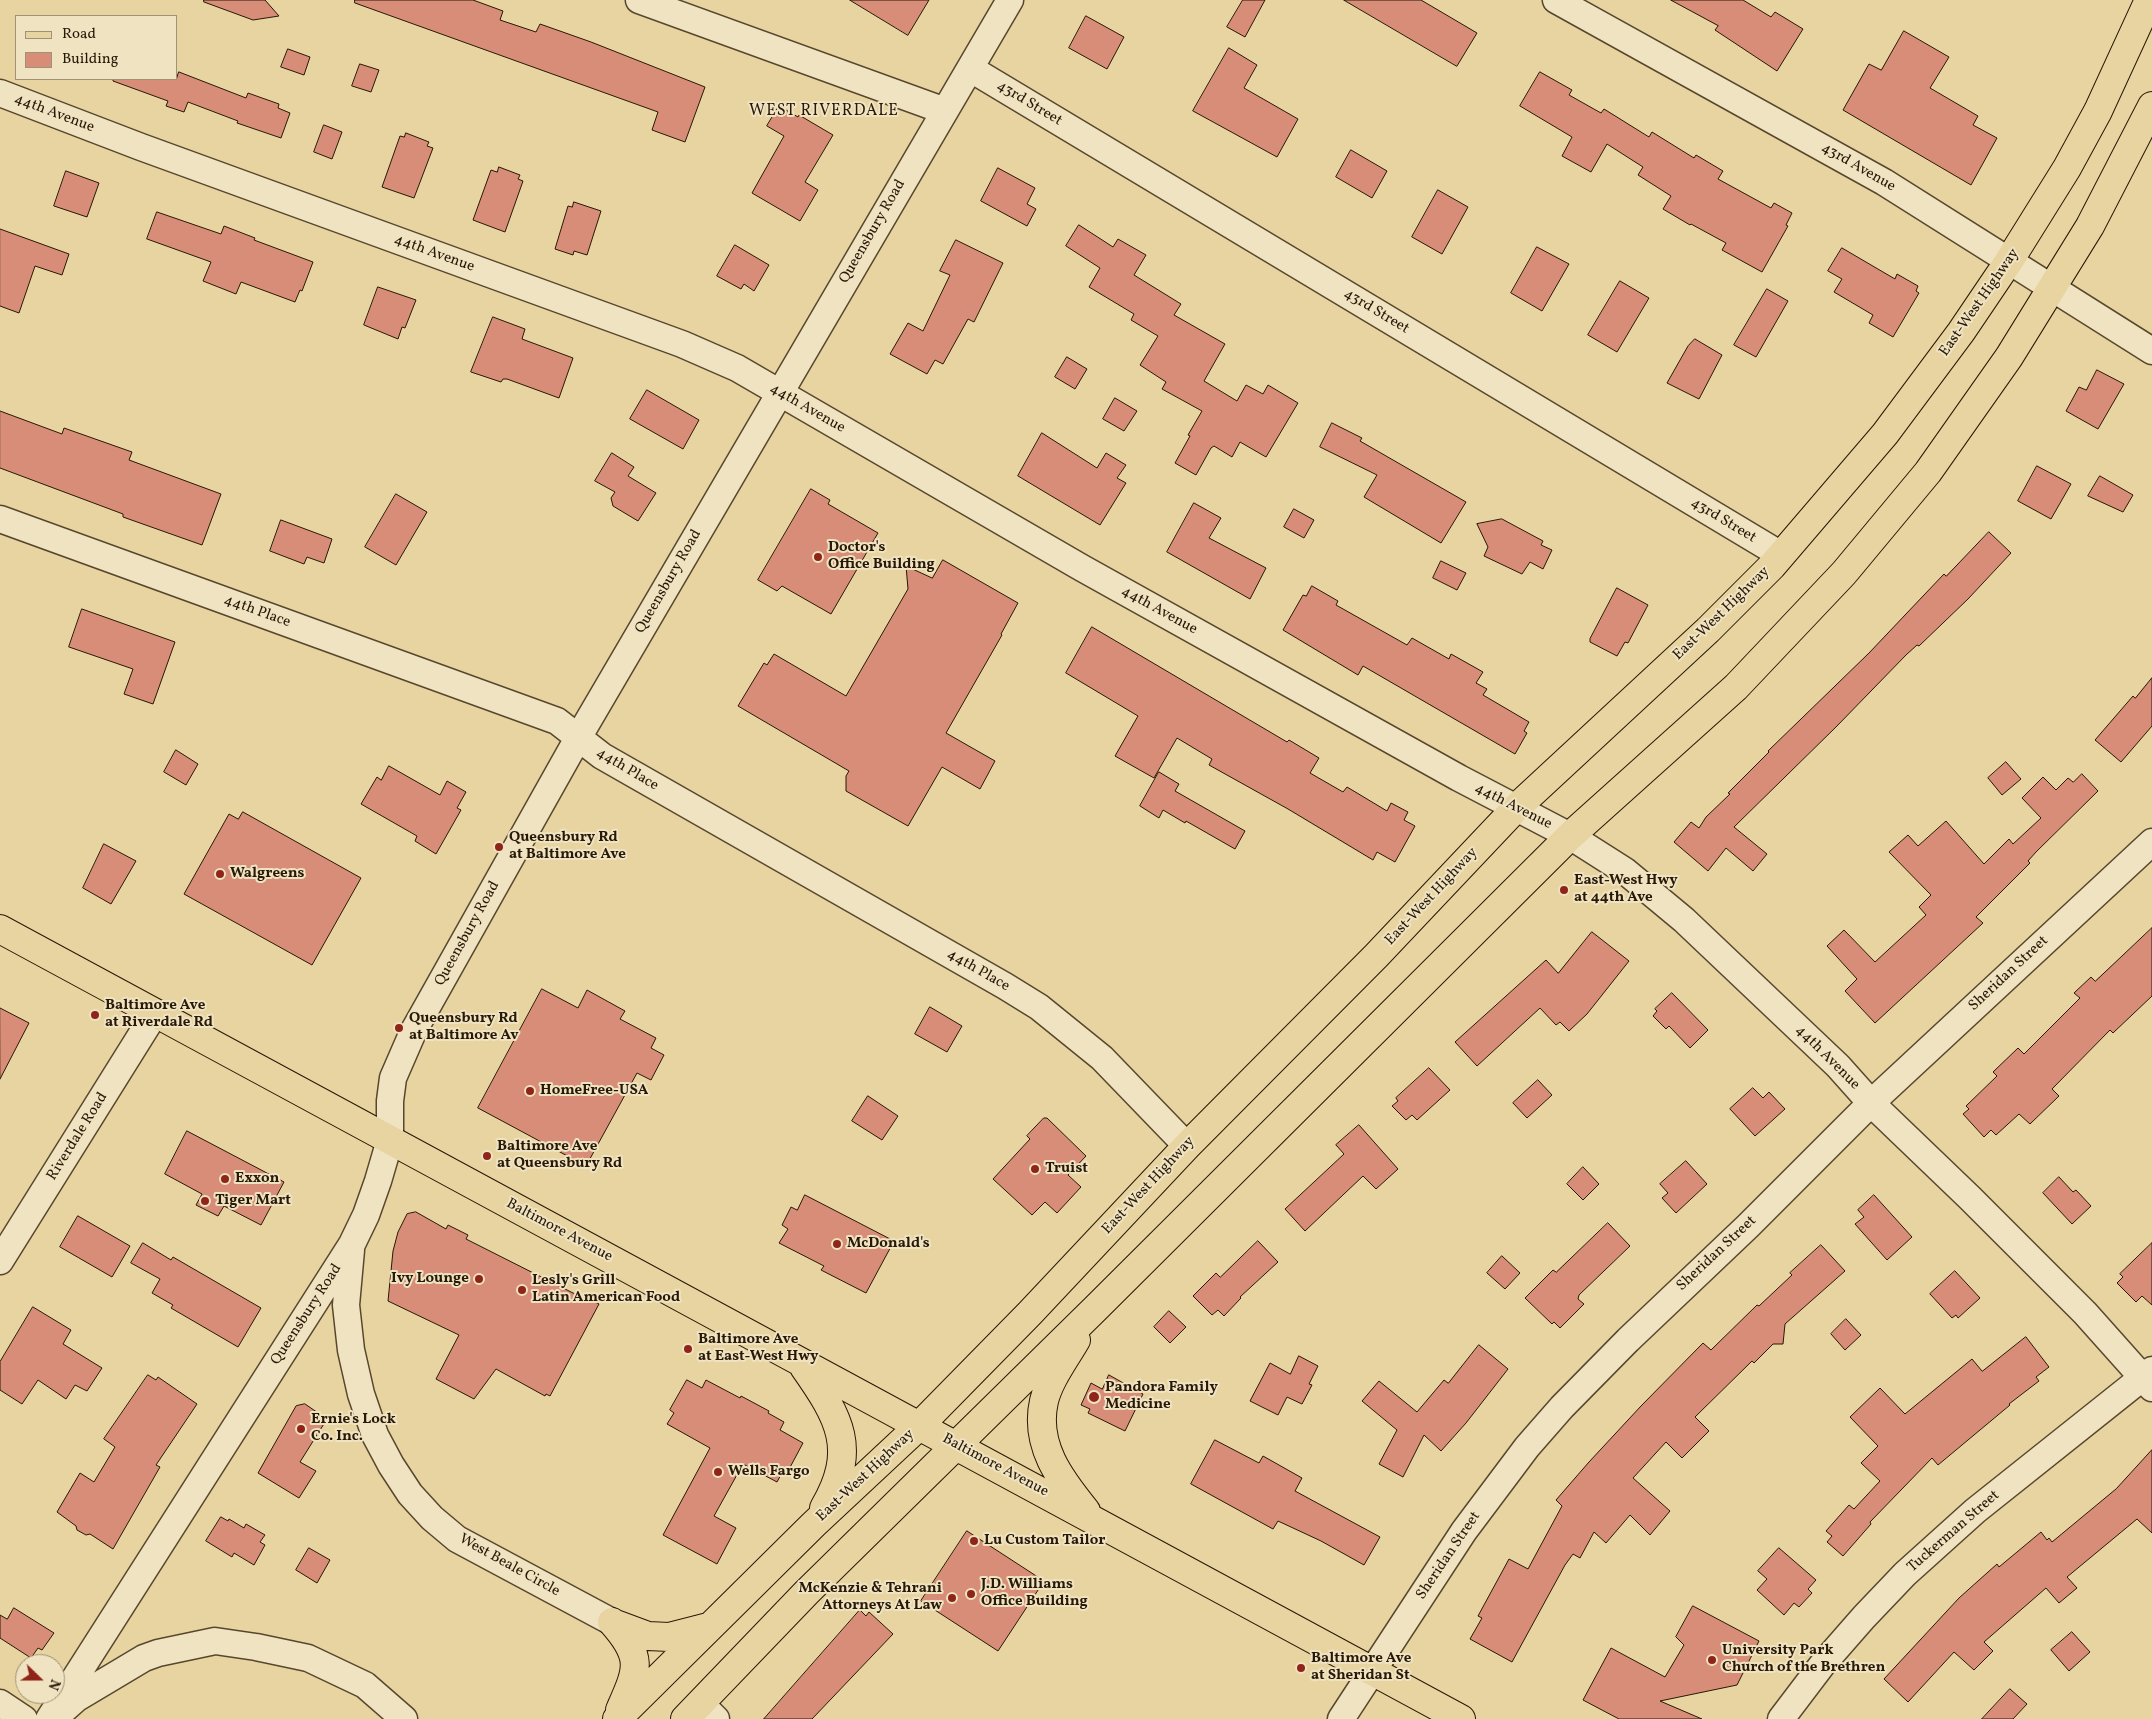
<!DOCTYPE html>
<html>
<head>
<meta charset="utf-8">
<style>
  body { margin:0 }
  #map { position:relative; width:2152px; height:1719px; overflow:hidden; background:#e7d4a1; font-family:Vollkorn,serif }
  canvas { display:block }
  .legend { position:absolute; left:15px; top:15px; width:162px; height:65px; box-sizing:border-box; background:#efe3c2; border:1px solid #9f9277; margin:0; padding:6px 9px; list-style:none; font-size:15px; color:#281806 }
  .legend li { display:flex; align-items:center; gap:10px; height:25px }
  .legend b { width:25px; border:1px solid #9f9277 }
  .north { position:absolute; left:15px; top:1654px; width:50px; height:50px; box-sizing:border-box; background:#efe3c2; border:1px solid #9f9277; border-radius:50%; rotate:112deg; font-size:14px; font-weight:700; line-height:20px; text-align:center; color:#281806 }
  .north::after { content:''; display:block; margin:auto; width:18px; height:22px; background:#8f2418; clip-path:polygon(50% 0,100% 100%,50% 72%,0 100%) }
</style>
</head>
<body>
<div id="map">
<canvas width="2152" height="1719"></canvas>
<ul class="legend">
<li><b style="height:6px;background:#e7d4a1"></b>Road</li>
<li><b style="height:14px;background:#d78d77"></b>Building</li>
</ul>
<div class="north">N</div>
</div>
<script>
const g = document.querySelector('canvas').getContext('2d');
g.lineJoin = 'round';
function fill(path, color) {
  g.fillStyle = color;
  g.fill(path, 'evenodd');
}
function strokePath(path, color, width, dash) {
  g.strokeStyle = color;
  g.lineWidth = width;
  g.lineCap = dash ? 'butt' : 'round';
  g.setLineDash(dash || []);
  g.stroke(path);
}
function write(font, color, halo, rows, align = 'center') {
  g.font = font + ' Vollkorn,serif';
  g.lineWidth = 4;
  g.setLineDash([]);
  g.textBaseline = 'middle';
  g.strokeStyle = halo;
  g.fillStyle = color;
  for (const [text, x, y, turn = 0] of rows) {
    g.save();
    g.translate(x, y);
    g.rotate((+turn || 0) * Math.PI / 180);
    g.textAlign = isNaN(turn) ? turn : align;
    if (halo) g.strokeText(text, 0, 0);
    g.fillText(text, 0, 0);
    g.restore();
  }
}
const building = new Path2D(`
  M204,0H265L279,16L253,20L204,2Z
  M355,0H473L503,11L500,20L536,32L540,24L591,42L705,87L685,142L652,130L658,112L355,3Z
  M850,0H929L908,35Z
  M1243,0H1265L1245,37L1227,27Z
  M1344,0H1421L1477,33L1457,66Z
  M1671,0H1743L1771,17L1775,12L1803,29L1777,71L1715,30L1718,26Z
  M1086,16L1124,37L1107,69L1069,48Z
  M1904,31L1949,57L1930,88L1978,116L1973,125L1997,138L1971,185L1843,110L1869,64L1881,70Z
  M1229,48L1257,65L1244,88L1298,119L1277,157L1193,111Z
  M288,49L310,57L304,75L281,67Z
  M360,64L379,70L371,92L352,86Z
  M179,72L246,98L248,93L279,104L278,108L290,113L281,138L237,123L238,121L188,102L184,112L166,106L168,101L113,81V79H176Z
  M1540,72L1572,90L1569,95L1601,113L1604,109L1649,137L1652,132L1694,158L1696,155L1723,171L1718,179L1771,208L1774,203L1792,213L1786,225L1788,226L1762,272L1722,250L1726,243L1691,224L1690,225L1663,209L1671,196L1638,175L1643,167L1607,144L1591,172L1562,156L1572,137L1520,106Z
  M779,106L798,117L799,115L833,135L805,182L818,190L800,221L752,193L784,136L767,126Z
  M324,125L342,132L332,159L314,152Z
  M406,133L429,142L427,146L433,148L414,198L382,187L400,136L404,137Z
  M1351,150L1387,171L1372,198L1336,177Z
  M499,167L520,175L518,179L523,181L505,232L473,220L491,170L497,172Z
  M998,168L1035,188L1027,204L1036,209L1027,226L981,201Z
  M66,171L99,183L87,217L54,206Z
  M1438,190L1468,207L1442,254L1412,237Z
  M574,202L601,211L587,255L574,251L573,255L555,249L568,206L572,207Z
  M157,212L221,234L224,226L255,238L254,240L313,262L302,291L300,290L295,302L241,282L236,294L203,281L211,262L147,239Z
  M1079,225L1113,247L1118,239L1146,255L1134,275L1181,304L1174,315L1225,344L1204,381L1237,401L1246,385L1263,394L1268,385L1298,403L1266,457L1240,442L1232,457L1214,446L1211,448L1196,475L1175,463L1190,436L1188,435L1202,411L1162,389L1166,382L1140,365L1158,336L1131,320L1134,314L1089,287L1100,268L1066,246Z
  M0,229L69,254L62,275L35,266L19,313L0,306Z
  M956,240L1003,263L974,322L968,319L943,364L935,360L927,374L890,354L908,323L923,331L950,275L940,271Z
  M735,245L769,265L754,291L744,284L741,289L717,276Z
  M1537,247L1569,264L1542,311L1511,293Z
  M1842,248L1895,279L1897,274L1918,286L1916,291L1919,293L1893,337L1869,323L1873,315L1834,292L1842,279L1828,271Z
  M1620,281L1649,298L1617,352L1588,335Z
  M378,287L416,300L405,328L402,327L398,339L364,325Z
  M1767,289L1788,301L1756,357L1734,345Z
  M493,317L525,329L522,339L573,358L559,398L507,379H503L501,382L471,372Z
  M1695,339L1722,355L1699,399L1667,383L1688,346Z
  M1067,357L1087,369L1075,389L1055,377Z
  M2097,370L2124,384L2098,429L2066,411L2079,387L2086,390Z
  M647,390L699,420L683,449L630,419Z
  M1115,398L1137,411L1124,431L1103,419Z
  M0,411L62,434L64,428L132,452L129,460L221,494L202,545L123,517V514L0,468Z
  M1332,423L1362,438L1360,441L1466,502L1441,543L1364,497L1377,475L1320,447Z
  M1042,433L1097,468L1106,453L1126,465L1117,478L1126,483L1100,525L1018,476Z
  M612,453L634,467L628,476L656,493L638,521L613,506L611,498L615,492L595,481Z
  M2037,466L2071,484L2051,519L2018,501Z
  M2100,476L2133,495L2123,512L2088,496Z
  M811,489L830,500L828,504L878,533L831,614L782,586L777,591L758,580Z
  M396,494L427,512L396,565L365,547Z
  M1194,503L1221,518L1209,538L1266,568L1250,599L1167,552Z
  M1294,509L1314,520L1304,538L1284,527Z
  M1502,519L1543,541L1541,545L1552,550L1543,569L1530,562L1522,574L1484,556L1488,547L1477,524Z
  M281,520L332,539L324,563L307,557L304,564L270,551Z
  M1989,532L2011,553L1968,599L1919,646L1917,645L1906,655L1836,727L1734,827L1767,854L1753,871L1726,848L1708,871L1674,842L1691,822L1699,828L1706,817L1730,794L1728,793L1769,752L1768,751L1869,653L1924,595L1944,574L1946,576Z
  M943,560L1018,603L1001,634L1002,635L946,733L995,761L980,789L942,767L908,826L846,791V776L849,771L738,706L764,663L767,665L774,654L846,696L908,589L906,566L932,578Z
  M1441,561L1466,573L1457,590L1433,578Z
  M1312,586L1338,601L1336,605L1407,645L1412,638L1449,659L1451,654L1483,672L1476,683L1487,689L1483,695L1529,722L1524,731L1527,733L1515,754L1363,666L1358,675L1283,630L1303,595L1306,596Z
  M1617,588L1648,605L1628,643L1625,642L1617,656L1590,642V639Z
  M82,609L175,642L153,704L124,694L133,669L69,647Z
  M1092,627L1287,742L1289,740L1319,758L1310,773L1343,792L1347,787L1387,811L1391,803L1408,812L1404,820L1415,826L1395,862L1377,852L1373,860L1288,809L1209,765L1212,759L1177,738L1154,778L1115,756L1138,716L1066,673Z
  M2152,678V726L2121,762L2095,740L2133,696L2135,698Z
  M176,750L198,764L186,785L164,772Z
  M2006,762L2021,779L2002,795L1988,778Z
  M389,766L440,795L447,781L466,792L457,808L461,810L436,854L415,841L417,836L361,804L377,777L381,780Z
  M1159,772L1179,784L1175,791L1245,831L1235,849L1186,821L1185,823L1163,810L1159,818L1140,806Z
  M2082,774L2098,791L2036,852L2028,861L2030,863L1976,917L1983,923L1875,1023L1845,991L1857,979L1827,946L1844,930L1875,962L1926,915L1919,907L1931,895L1889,852L1908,835L1918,846L1946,821L1984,864L2009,839L2013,844L2041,818L2022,798L2043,777L2056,790L2068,778L2073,782Z
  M243,812L361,878L312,965L184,894L229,814L238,819Z
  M104,844L136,861L111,904L83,888Z
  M2152,928V996L2113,1033L2110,1030L2052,1089L2059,1096L2030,1124L2019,1114L1996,1135L1991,1130L1984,1137L1963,1114L1969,1109L1966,1106L1997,1076L1993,1072L2018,1048L2024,1054L2080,998L2074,993L2091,977L2095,981Z
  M1592,932L1629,961L1587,1014L1569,1031L1560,1022L1556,1025L1540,1008L1477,1066L1455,1042L1546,960L1558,973Z
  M542,989L578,1008L587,990L625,1011L620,1019L656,1038L651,1048L664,1055L651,1080L637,1073L586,1166L478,1108Z
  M1672,993L1708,1030L1690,1048L1669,1026L1666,1029L1653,1016L1657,1011L1655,1009Z
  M930,1007L962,1026L947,1052L915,1034Z
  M0,1008L29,1023L0,1079Z
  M1429,1068L1450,1090L1417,1120L1412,1115L1406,1120L1392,1106L1398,1101L1396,1098Z
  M1538,1080L1552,1095L1527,1118L1513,1103Z
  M1753,1088L1763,1098L1769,1092L1785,1109L1755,1136L1730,1109Z
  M868,1096L898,1116L882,1140L852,1121Z
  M1044,1118H1047L1086,1156L1068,1175L1081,1187L1057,1213L1045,1202L1032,1215L993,1179L1030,1139L1027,1136Z
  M1359,1125L1398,1169L1376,1189L1363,1176L1305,1231L1285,1209L1344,1154L1336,1145Z
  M187,1131L284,1182L261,1225L224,1206L218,1216L196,1205L202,1194L165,1174Z
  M1686,1161L1707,1184L1676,1213L1662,1198L1668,1193L1660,1184Z
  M1583,1167L1599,1184L1583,1200L1567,1184Z
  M2059,1177L2073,1192L2076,1190L2091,1206L2072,1224L2043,1193Z
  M805,1195L894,1241L866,1293L821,1270L824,1266L779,1243L788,1229L782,1225L791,1207L797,1210Z
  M1874,1195L1912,1237L1887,1260L1855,1224L1864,1217L1858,1210Z
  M416,1212L446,1229L448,1225L468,1235L466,1239L577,1295L578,1293L599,1304L550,1396L546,1394L545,1396L496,1369L474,1399L436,1379L459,1335L388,1301L393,1251L398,1232L407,1214Z
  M78,1216L130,1246L112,1277L60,1247Z
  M1608,1223L1630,1246L1579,1295L1578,1299L1584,1304L1560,1328L1554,1322L1552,1324L1525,1298L1553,1270L1556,1272Z
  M1258,1241L1278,1262L1240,1297L1241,1298L1224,1316L1218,1310L1212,1315L1193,1296L1216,1273L1220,1277Z
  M143,1243L171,1260L173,1257L261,1308L238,1347L171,1308L173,1305L152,1293L160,1279L131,1263Z
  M2152,1243V1305L2142,1296L2136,1302L2117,1283L2123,1277L2120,1274Z
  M1821,1245L1845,1271L1785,1324L1783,1344H1773L1754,1363L1752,1361L1695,1417L1709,1431L1682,1458L1666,1442L1633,1478L1670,1511L1650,1535L1630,1515L1606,1543L1594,1532L1580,1558L1573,1554L1565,1565L1512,1662L1470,1639L1482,1618L1478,1616L1509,1559L1528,1569L1562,1506L1556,1500L1589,1462L1641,1406L1703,1343L1711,1350L1757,1305L1759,1306L1792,1275L1790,1273Z
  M1502,1256L1520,1273L1505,1289L1487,1273Z
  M1955,1271L1980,1298L1958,1318L1956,1315L1952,1318L1930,1294Z
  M33,1307L71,1330L63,1344L102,1368L87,1391L75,1385L66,1399L38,1380L22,1404L0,1390V1362Z
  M1169,1311L1186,1327L1170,1343L1154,1327Z
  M1846,1319L1861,1335L1845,1350L1831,1334Z
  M2026,1337L2049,1367L2036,1377L2039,1381L2009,1404L2010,1405L1938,1465L1932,1458L1870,1522L1871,1524L1843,1556L1827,1542L1832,1536L1826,1531L1849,1505L1854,1509L1880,1481L1861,1463L1878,1446L1850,1417L1880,1388L1905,1414L1972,1359L1982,1371Z
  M1479,1345L1508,1369L1466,1423L1441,1451L1424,1435L1403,1477L1379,1464L1397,1430L1362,1401L1379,1381L1417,1412L1444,1380L1448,1383Z
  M1299,1356L1318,1366L1309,1384L1312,1385L1302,1404L1287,1397L1278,1415L1250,1401L1270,1363L1290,1374Z
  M148,1375L156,1380L158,1377L197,1404L156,1465L160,1467L113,1549L90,1534L86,1535L77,1530L76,1526L57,1512L80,1473L94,1482L115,1447L104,1439Z
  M1109,1375L1143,1394L1125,1431L1088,1413L1090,1409L1081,1405L1091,1383L1102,1389Z
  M687,1380L702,1388L706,1380L740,1398L741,1396L769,1411L768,1413L784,1422L780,1430L803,1443L787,1473L783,1471L777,1482L743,1464L714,1516L736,1528L717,1564L663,1535L710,1448L667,1424L674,1413L670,1410Z
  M305,1404L327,1419L300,1462L316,1471L299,1498L258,1473L296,1406Z
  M1215,1440L1259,1463L1263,1456L1302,1478L1295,1491L1380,1537L1364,1565L1321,1541L1278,1521L1273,1529L1191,1484Z
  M2152,1450V1533L2137,1519L2067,1577L2077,1588L2059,1603L2046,1588L1984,1642L1993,1651L1974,1670L1954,1652L1908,1702L1884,1679L1959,1598L1997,1564L1999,1567L2041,1532L2047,1540L2049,1538L2052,1542L2116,1489Z
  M221,1517L228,1521L229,1519L244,1528L246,1524L265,1535L260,1542L265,1545L254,1565L234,1553L232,1557L206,1541Z
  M967,1531L1044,1581L998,1651L921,1601Z
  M309,1548L330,1560L317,1583L296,1570Z
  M1779,1548L1816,1580L1808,1589L1812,1593L1799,1607L1794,1603L1784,1615L1757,1590L1767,1579L1758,1571Z
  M1693,1606L1759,1641L1737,1685L1660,1701L1702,1719H1619L1583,1700L1611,1648L1665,1677L1684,1645L1676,1637Z
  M14,1608L54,1633L42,1650L38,1648L31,1658L0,1638V1615L7,1619Z
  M860,1610L866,1616L869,1612L893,1634L812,1719H764Z
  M2072,1632L2090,1652L2069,1671L2051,1650Z
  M2010,1689L2027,1704L2013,1719H1982Z`);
const minor = new Path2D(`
  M639,0L945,111
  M1556,0L1884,182L2152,351
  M971,69L1781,555
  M0,93L141,147L682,344L737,368L1082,568L1459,778L1570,836L1625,871L1684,920L1838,1066L1871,1103L1970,1198L2085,1313L2152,1388
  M0,519L557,721L602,756L1005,986L1039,1007L1102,1058L1187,1146
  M351,1250L346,1305L351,1350L361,1394L375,1435L391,1465L410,1494L432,1518L457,1539L612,1622
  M0,1261L155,1013
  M0,1703L24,1719
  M701,1704L716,1719
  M60,1713L77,1698L144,1658L158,1653L215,1641L256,1647L308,1658L365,1685L404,1719
  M49,1719L352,1244L366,1215L378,1181L390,1140V1101L393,1078L413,1032L578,738L1010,0
  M1341,1719L1464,1531L1527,1447L1562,1407L1628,1340L1748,1226L1871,1103L2152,842
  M1781,1719L1822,1665L1864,1617L1905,1574L1975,1511L2152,1370`);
const major = new Path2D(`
  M0,929L1461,1719
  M1076,1340C1065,1359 1049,1380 1044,1401C1034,1445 1060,1479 1086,1511
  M804,1367C840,1418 858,1450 824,1508
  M612,1622C644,1658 638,1669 620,1710
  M613,1623L648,1636L669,1637L708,1627
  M617,1719L814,1524L919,1426L1030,1313L1187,1146L1376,956L1516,808L1708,630L1772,566L1885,434L1961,332L2009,261L2067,168L2098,111L2149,0
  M685,1719L807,1592L1095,1309L1570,836L1736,687L1844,573L1928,472L2009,357L2090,226L2152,106`);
const markers = [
  [818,557,5,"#8f2418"],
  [499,847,5,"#8f2418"],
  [220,874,5,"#8f2418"],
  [1564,890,5,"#8f2418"],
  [95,1015,5,"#8f2418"],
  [399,1028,5,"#8f2418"],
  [530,1091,5,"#8f2418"],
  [487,1156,5,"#8f2418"],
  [1035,1169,5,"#8f2418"],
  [225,1179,5,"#8f2418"],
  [205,1201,5,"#8f2418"],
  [837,1244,5,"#8f2418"],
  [479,1279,5,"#8f2418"],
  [522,1290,5,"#8f2418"],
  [688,1349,5,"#8f2418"],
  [1094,1397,6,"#8f2418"],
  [301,1429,5,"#8f2418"],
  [718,1472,5,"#8f2418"],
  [974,1541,5,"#8f2418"],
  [971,1594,5,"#8f2418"],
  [952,1598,5,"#8f2418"],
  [1712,1660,5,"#8f2418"],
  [1301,1668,5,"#8f2418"]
];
const streetNames = [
  ["43rd Street",1029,104,31],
  ["44th Avenue",54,114,21],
  ["43rd Avenue",1858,168,30],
  ["Queensbury Road",873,232,-60],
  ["44th Avenue",434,254,20],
  ["East-West Highway",1980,303,-55],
  ["43rd Street",1376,312,31],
  ["44th Avenue",807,409,30],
  ["43rd Street",1723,521,31],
  ["Queensbury Road",669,582,-60],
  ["44th Avenue",1159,611,29],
  ["44th Place",257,612,20],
  ["East-West Highway",1722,614,-44],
  ["44th Place",627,770,31],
  ["44th Avenue",1513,807,27],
  ["East-West Highway",1432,897,-47],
  ["Queensbury Road",468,934,-61],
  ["44th Place",978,971,30],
  ["Sheridan Street",2009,974,-43],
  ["44th Avenue",1827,1058,45],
  ["Riverdale Road",78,1137,-58],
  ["East-West Highway",1149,1186,-47],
  ["Baltimore Avenue",559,1231,28],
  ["Sheridan Street",1717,1254,-43],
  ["Queensbury Road",307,1315,-57],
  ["Baltimore Avenue",995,1466,28],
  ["East-West Highway",866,1476,-43],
  ["Tuckerman Street",1954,1532,-41],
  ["Sheridan Street",1449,1556,-56],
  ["West Beale Circle",509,1566,29]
];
const poiNames = [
  ["Doctor's",828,548],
  ["Office Building",828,565],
  ["Queensbury Rd",509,838],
  ["at Baltimore Ave",509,855],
  ["Walgreens",230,874],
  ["East-West Hwy",1574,881],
  ["at 44th Ave",1574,898],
  ["Baltimore Ave",105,1006],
  ["at Riverdale Rd",105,1023],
  ["Queensbury Rd",409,1019],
  ["at Baltimore Av",409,1036],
  ["HomeFree-USA",540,1091],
  ["Baltimore Ave",497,1147],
  ["at Queensbury Rd",497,1164],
  ["Truist",1045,1169],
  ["Exxon",235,1179],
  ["Tiger Mart",215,1201],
  ["McDonald's",847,1244],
  ["Ivy Lounge",469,1279,"right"],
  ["Lesly's Grill",532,1281],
  ["Latin American Food",532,1298],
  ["Baltimore Ave",698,1340],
  ["at East-West Hwy",698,1357],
  ["Pandora Family",1105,1388],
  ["Medicine",1105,1405],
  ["Ernie's Lock",311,1420],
  ["Co. Inc.",311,1437],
  ["Wells Fargo",728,1472],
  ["Lu Custom Tailor",984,1541],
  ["J.D. Williams",981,1585],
  ["Office Building",981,1602],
  ["McKenzie & Tehrani",942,1589,"right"],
  ["Attorneys At Law",942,1606,"right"],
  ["University Park",1722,1651],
  ["Church of the Brethren",1722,1668],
  ["Baltimore Ave",1311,1659],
  ["at Sheridan St",1311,1676]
];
const neighbourhoodNames = [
  ["WEST RIVERDALE",824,112]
];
fill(building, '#d78d77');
strokePath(building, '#281806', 1);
strokePath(minor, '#58472d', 29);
strokePath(major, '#281806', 30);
strokePath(minor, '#efe3c2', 26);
strokePath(major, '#e7d4a1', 28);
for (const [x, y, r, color] of markers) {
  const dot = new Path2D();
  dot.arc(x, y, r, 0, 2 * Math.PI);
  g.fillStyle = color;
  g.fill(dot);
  strokePath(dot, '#efe3c2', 2);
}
write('15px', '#281806', '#efe3c2', streetNames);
write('bold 15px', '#281806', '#efe3c2', poiNames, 'left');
g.letterSpacing = '1px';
write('16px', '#281806', '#efe3c2', neighbourhoodNames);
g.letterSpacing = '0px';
</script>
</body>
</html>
